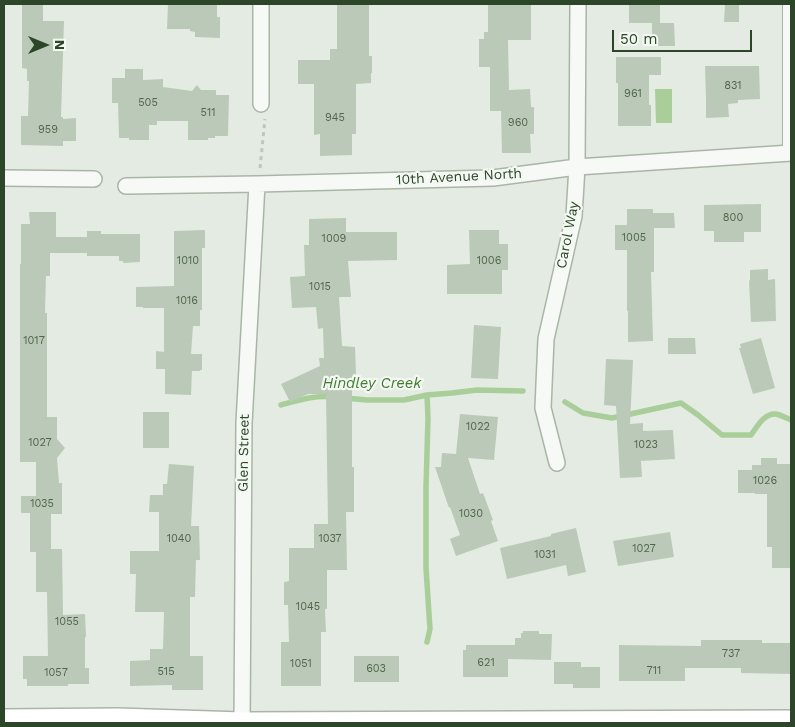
<!DOCTYPE html>
<html>
<head>
<meta charset="utf-8">
<style>
  body { margin:0 }
  #map { position:relative; width:795px; height:727px; overflow:hidden; background:#e4ebe2; font-family:"Work Sans",sans-serif }
  canvas { display:block }
  .frame { position:absolute; inset:0; border:5px solid #2d4528; pointer-events:none }
  .north { position:absolute; left:20px; top:20px; width:50px; height:50px; -webkit-text-stroke:4px #f3f8f2; paint-order:stroke; rotate:90deg; font-size:14px; font-weight:700; line-height:20px; text-align:center; color:#2d4528 }
  .north::after { content:''; display:block; margin:auto; width:18px; height:22px; background:#2d4528; clip-path:polygon(50% 0,100% 100%,50% 72%,0 100%) }
  .scale { position:absolute; left:612px; top:30px; width:140px; height:22px; box-sizing:border-box; border:2px solid #2d4528; border-top:0; padding-left:6px; font-size:15px; line-height:18px; white-space:nowrap; color:#2d4528; -webkit-text-stroke:4px #f3f8f2; paint-order:stroke }
</style>
</head>
<body>
<div id="map">
<canvas width="795" height="727"></canvas>
<div class="frame"></div>
<div class="north">N</div>
<div class="scale">50 m</div>
</div>
<script>
const g = document.querySelector('canvas').getContext('2d');
g.lineJoin = 'round';
function fill(path, color) {
  g.fillStyle = color;
  g.fill(path, 'evenodd');
}
function strokePath(path, color, width, dash) {
  g.strokeStyle = color;
  g.lineWidth = width;
  g.lineCap = dash ? 'butt' : 'round';
  g.setLineDash(dash || []);
  g.stroke(path);
}
function write(font, color, halo, rows, align = 'center') {
  g.font = font + ' "Work Sans",sans-serif';
  g.lineWidth = 4.5;
  g.setLineDash([]);
  g.textBaseline = 'middle';
  g.strokeStyle = halo;
  g.fillStyle = color;
  for (const [text, x, y, turn = 0] of rows) {
    g.save();
    g.translate(x, y);
    g.rotate((+turn || 0) * Math.PI / 180);
    g.textAlign = isNaN(turn) ? turn : align;
    if (halo) g.strokeText(text, 0, 0);
    g.fillText(text, 0, 0);
    g.restore();
  }
}
const water = new Path2D(`
  M655,89H672V123H656Z`);
const stream = new Path2D(`
  M427,395L428,418L426,487V568L430,629L427,642
  M345,398L367,400H404L427,395L452,393L477,390L523,391
  M565,402L583,413L612,418L681,403L698,415L722,435H751C757,427 764,413 776,414C781,415 786,418 791,420
  M281,405C299,400 315,395 333,397`);
const building = new Path2D(`
  M168,4H217V17H220V38L195,37V32L190,31V29H167Z
  M337,4H369V56H372V73H371V83L356,84V134H352V155L320,156V134L314,135V84H298V60H330V49H337Z
  M488,4H531V40H508L509,90L530,89L531,107H534V134H530L531,153H502L501,111H490V67H479V39H484V32H488Z
  M629,4H660V23H674L675,46H652V23H629Z
  M725,4H739V22H724Z
  M22,5H43V21H64L61,117H63V119L76,118V141H63V146L21,145V116H28L29,81H27V69L22,68Z
  M616,57H661V75H649V105H651V126H618V83H616Z
  M705,66H759L760,99L738,100V103L728,104L729,117L706,118V98Z
  M125,69H143V80L163,79V87L192,91L197,85L201,90H216V95H229L228,136H215V138H208V140H188V121H157V125H149V140H129V138H119L118,103H112V78H125Z
  M761,204V232H744V242H714V231H704V205Z
  M627,209H653V213H674L675,228H654V272H651L653,341L628,342V311H627V250H615V225H627Z
  M29,212H56V237H87V231H101V234H140V262L123,263V261H119V256H87V253H50V276H46L45,313H47V417H57V439L65,448L57,458L59,483H62V514H51V549H62L63,615L85,614L86,637H85V668H89V684H68V686H27V679H23V656H48L47,592H36V552H30V513H21V496H36V462H20V264H21V224H30Z
  M346,218V232H397V260L348,261L351,297H339L342,346L355,347L356,374H353V389H352V467H354V512H346L347,570H327V609H325L326,632H321V686H281V642H289L288,605H284V582L289,581V548H314V524H328L326,394H308L290,402L281,384L320,366L319,358H324L323,328L318,329L316,307L292,308L290,277L305,276L304,245H309V219Z
  M205,230V248H202V310H200V326H193L191,354H202V370H200V371H192L191,395L165,394V369H156V351L164,352V308H143V307H136V287L174,286V231Z
  M469,230H499V244H508V270H502V294H447V265L470,264Z
  M768,269V280L775,279L776,321L751,322L749,281L750,280V270Z
  M474,325L501,327L498,379L471,378Z
  M668,338H695L696,354H668Z
  M761,338L775,388L753,394L739,348H741L740,344Z
  M606,359L633,360L630,424L643,423V431L673,430L675,459L641,461L642,477L620,478L616,406L604,405Z
  M143,412H169V448H143Z
  M460,414L498,417L494,460L468,458L480,494L483,493L493,520L491,521L498,541L456,556L450,539L460,535L450,507L449,508L435,467H441L442,453L456,454Z
  M761,458H777V464H791V568H772V547H767V494H755V493H738V470H752V465H761Z
  M169,464L194,466L191,526H199L200,560H196L195,597H190V656H203V690H172V685L130,686V661L150,660V649H163L164,612H135L136,574H130V551H159V512H149L150,495H163V484H167Z
  M576,528L586,572L568,576L566,565L507,579L500,548L551,536V534Z
  M670,532L674,557L618,566L613,541Z
  M523,631H539V634H552L551,660L508,659V677H463V650H466V645H515V638H521V633H523Z
  M701,640H762V643H791V674L741,673V668H685V681H619V645L701,646Z
  M354,656H399V682H354Z
  M554,662H581V667H600V688H573V684H554Z`);
const path = new Path2D(`
  M260,168L265,119`);
const lane = new Path2D(`
  M787,4V153`);
const street = new Path2D(`
  M261,104V4
  M4,178L94,179
  M126,186L257,184L493,178L577,167L791,153
  M557,463L543,408L546,339L574,216L577,167L578,4
  M242,723L244,423L257,184`);
const secondary = new Path2D(`
  M4,720L118,719L242,723L791,721`);
const numberNames = [
  ["831",733,86],
  ["961",633,94],
  ["505",148,103],
  ["511",208,113],
  ["945",335,118],
  ["960",518,123],
  ["959",48,130],
  ["800",733,218],
  ["1005",634,238],
  ["1009",334,239],
  ["1010",188,261],
  ["1006",489,261],
  ["1015",320,287],
  ["1016",187,301],
  ["1017",34,341],
  ["1022",478,427],
  ["1027",40,443],
  ["1023",646,445],
  ["1026",765,481],
  ["1035",42,504],
  ["1030",471,514],
  ["1040",179,539],
  ["1037",330,539],
  ["1027",644,549],
  ["1031",545,555],
  ["1045",308,607],
  ["1055",67,622],
  ["737",731,654],
  ["621",486,663],
  ["1051",301,664],
  ["603",376,669],
  ["711",654,671],
  ["515",166,672],
  ["1057",56,673]
];
const streetNames = [
  ["10th Avenue North",459,177,-3],
  ["Carol Way",568,235,-79],
  ["Glen Street",244,453,-89]
];
const waterNames = [
  ["Hindley Creek",372,384]
];
fill(water, '#aace9a');
strokePath(stream, '#aace9a', 5.5);
fill(building, '#bbcab8');
strokePath(lane, '#a9b6a6', 10);
strokePath(street, '#a9b6a6', 18);
strokePath(secondary, '#a9b6a6', 24);
strokePath(path, '#bec7bc', 3, [4, 4]);
strokePath(lane, '#f6f9f5', 8);
strokePath(street, '#f6f9f5', 15);
strokePath(secondary, '#fff', 21);
write('11px', '#50664c', null, numberNames);
write('14px', '#2d4528', '#f3f8f2', streetNames);
write('italic 15px', '#437c2f', '#f3f8f2', waterNames);
</script>
</body>
</html>
